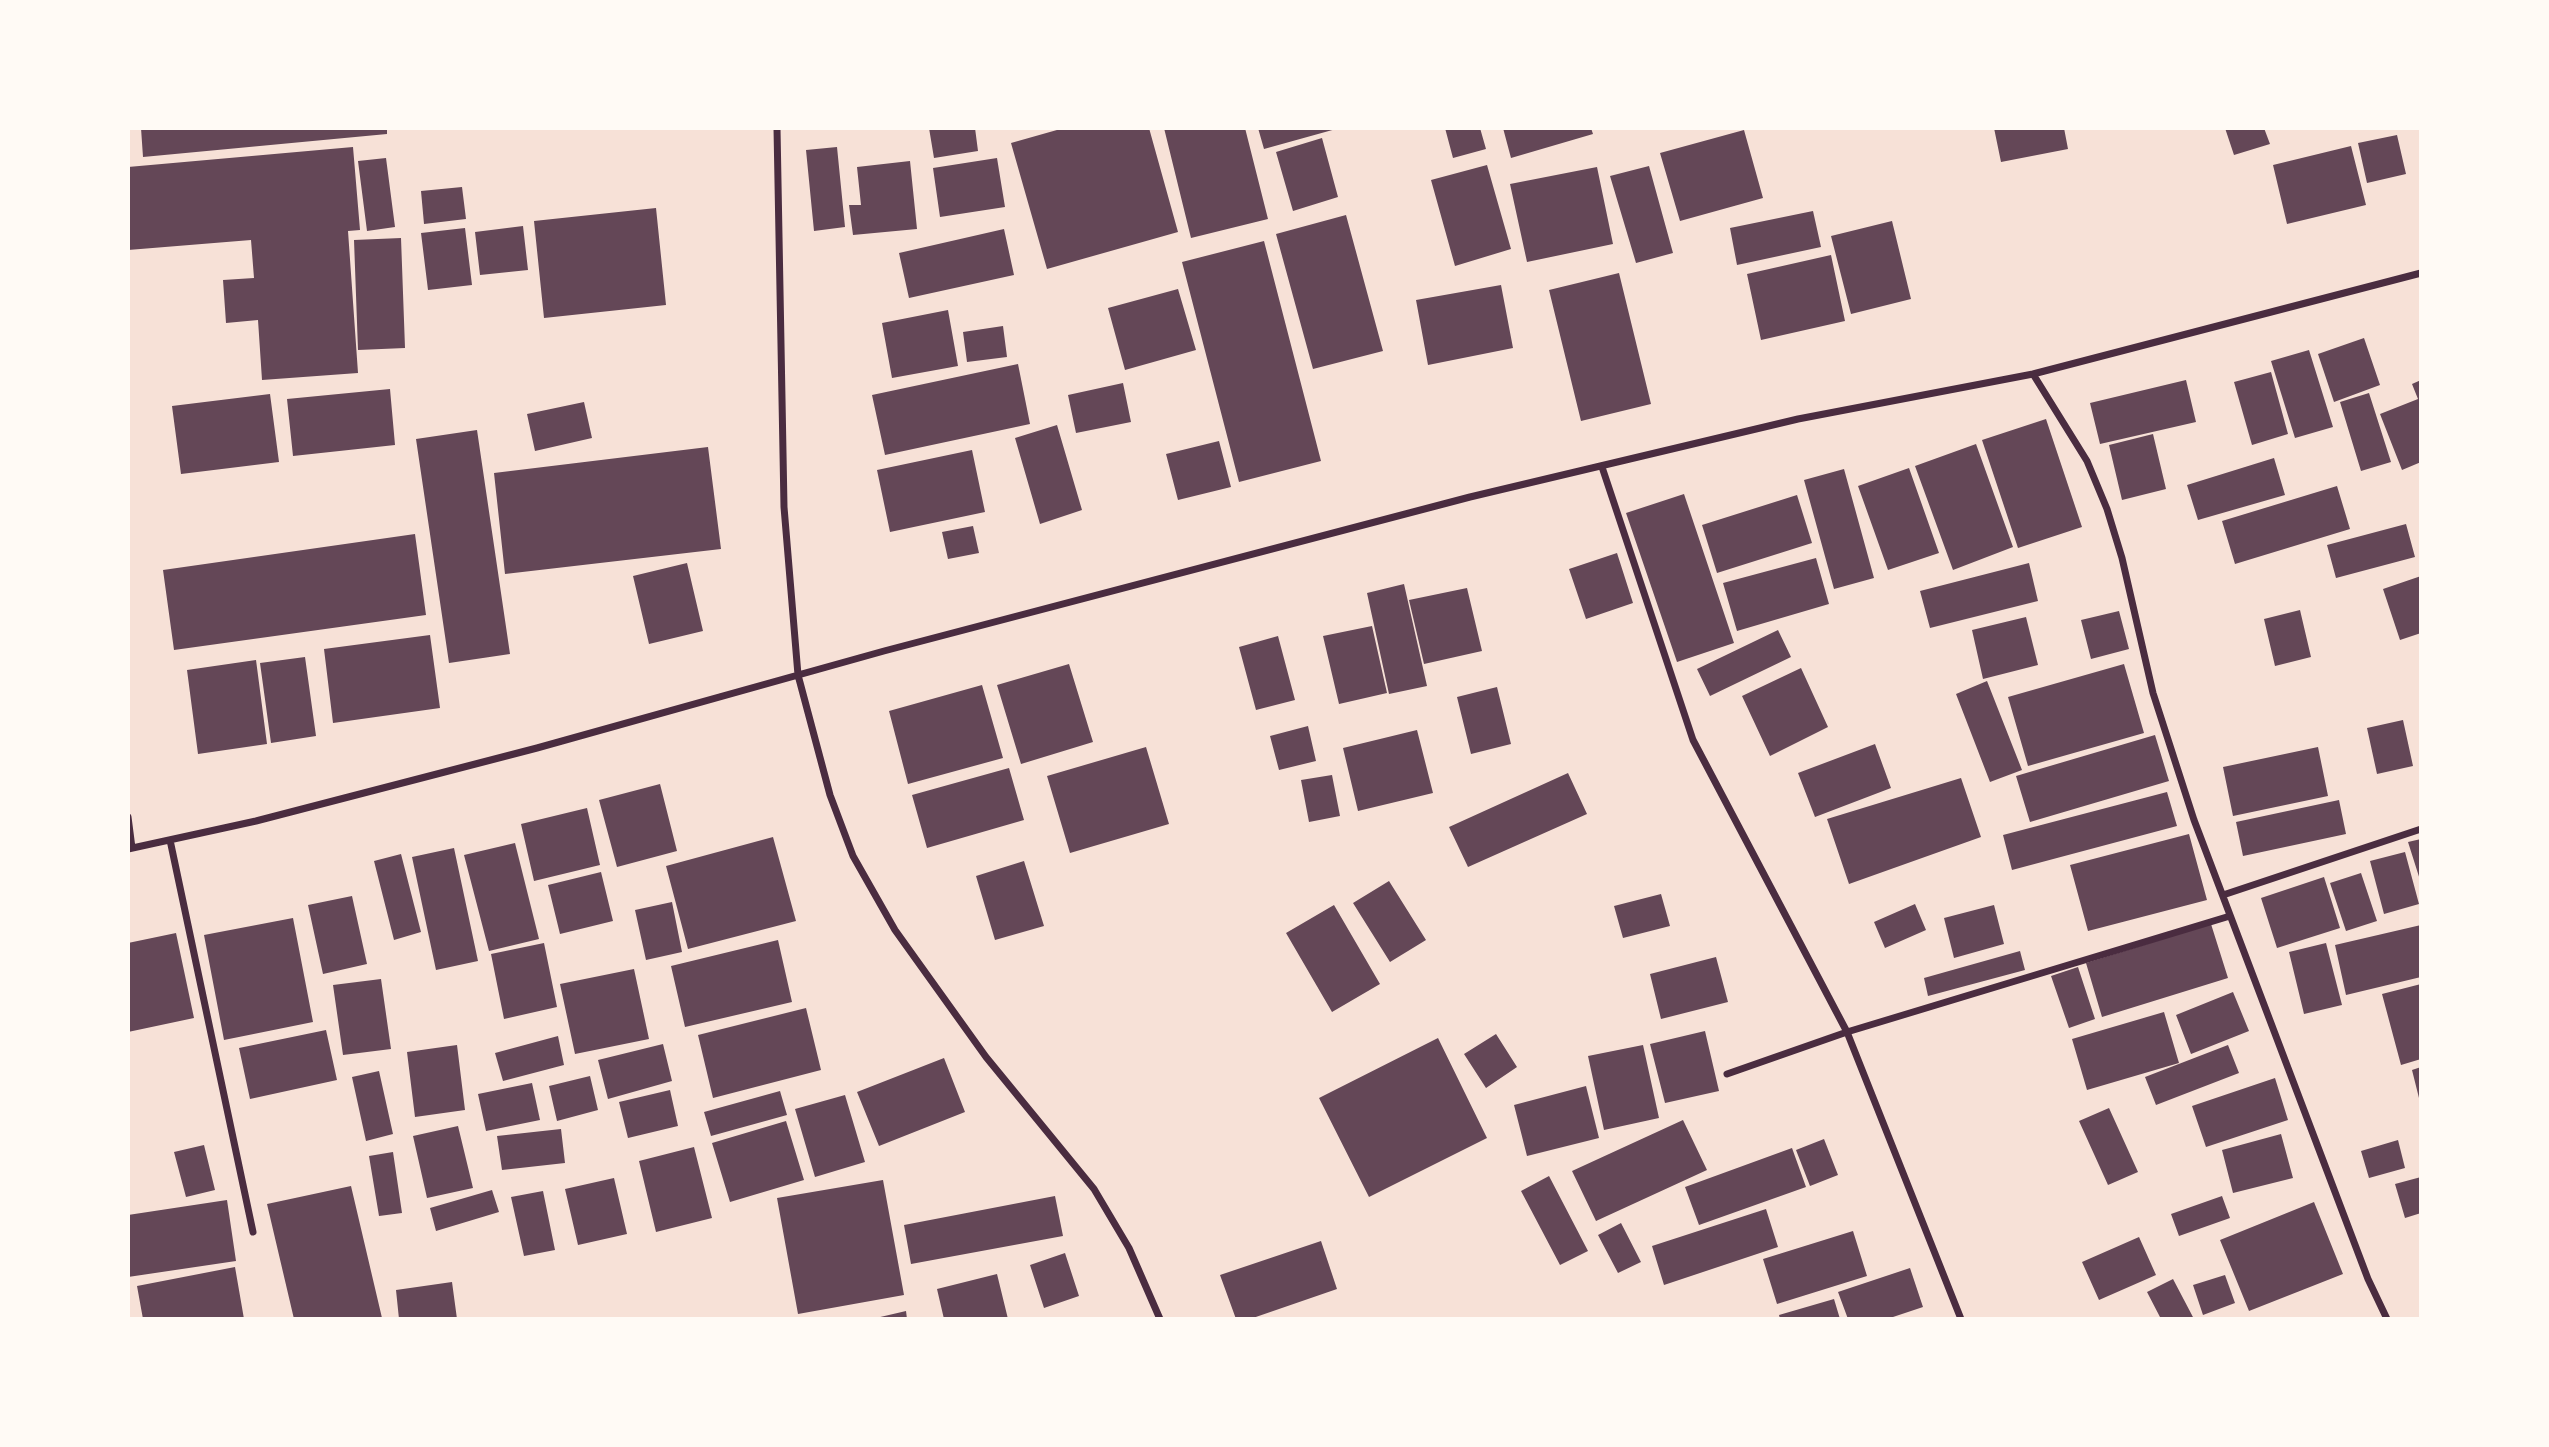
<!DOCTYPE html>
<html>
<head>
<meta charset="utf-8">
<style>
  body { margin:0 }
  #map { position:relative; width:2549px; height:1447px; overflow:hidden; background:#f7e1d7; font-family:"DejaVu Sans",sans-serif }
  canvas { display:block }
  .frame { position:absolute; inset:0; border:130px solid #fffaf5; pointer-events:none }
</style>
</head>
<body>
<div id="map">
<canvas width="2549" height="1447"></canvas>
<div class="frame"></div>
</div>
<script>
const g = document.querySelector('canvas').getContext('2d');
g.lineJoin = 'round';
function fill(path, color) {
  g.fillStyle = color;
  g.fill(path, 'evenodd');
}
function strokePath(path, color, width, dash) {
  g.strokeStyle = color;
  g.lineWidth = width;
  g.lineCap = dash ? 'butt' : 'round';
  g.setLineDash(dash || []);
  g.stroke(path);
}
const building = new Path2D(`
  M141,128H387V134L143,157Z
  M929,128H975L978,151L934,158Z
  M1064,128H1149L1178,232L1047,269L1011,143Z
  M1164,128H1245L1268,219L1191,238Z
  M1258,128H1336V129L1264,149Z
  M1445,128H1480L1486,149L1453,158Z
  M1503,128H1591L1593,134L1511,158Z
  M1994,128H2064L2068,149L2001,162Z
  M2225,128H2264L2270,144L2234,155Z
  M1744,130L1763,198L1680,221L1660,153Z
  M2397,135L2406,174L2367,183L2358,143Z
  M1322,138L1338,197L1293,211L1276,152Z
  M2351,146L2366,205L2287,224L2273,165Z
  M353,147L360,230L348,231L358,373L262,380L258,320L226,323L223,280L254,278L251,240L128,250V167Z
  M837,147L845,227L814,231L806,150Z
  M386,158L395,227L367,231L358,161Z
  M997,158L1005,207L940,217L933,168Z
  M910,161L917,229L853,235L849,205H861L857,167Z
  M1487,165L1511,249L1455,266L1431,180Z
  M1649,166L1673,253L1636,263L1610,176Z
  M1597,167L1613,244L1527,262L1510,184Z
  M462,187L466,219L424,224L421,191Z
  M656,208L666,305L544,318L534,221Z
  M1813,211L1821,247L1737,265L1730,228Z
  M1346,215L1383,351L1313,369L1276,234Z
  M1892,221L1911,299L1851,314L1831,236Z
  M523,226L528,270L480,275L475,232Z
  M465,228L472,285L428,290L421,233Z
  M1004,229L1014,275L909,298L899,253Z
  M401,238L405,348L358,350L354,240Z
  M1264,241L1321,461L1239,482L1182,262Z
  M1831,255L1845,321L1761,340L1747,274Z
  M1619,273L1651,404L1581,421L1549,290Z
  M1501,285L1513,348L1428,365L1416,300Z
  M1178,289L1196,350L1125,370L1108,308Z
  M948,310L958,366L892,378L882,323Z
  M1003,326L1007,357L967,362L963,332Z
  M2364,338L2380,385L2334,402L2318,354Z
  M2309,350L2333,427L2295,438L2271,361Z
  M1018,364L1030,424L885,455L872,395Z
  M2271,372L2288,434L2252,445L2234,382Z
  M2186,380L2196,422L2100,444L2090,403Z
  M2421,380V462L2402,470L2380,414L2418,399L2412,384Z
  M1123,383L1131,422L1076,433L1068,395Z
  M390,389L395,445L293,456L287,399Z
  M2369,393L2391,462L2361,471L2340,402Z
  M270,394L279,462L181,474L172,406Z
  M584,402L592,438L535,451L527,414Z
  M2046,419L2082,527L2018,548L1982,440Z
  M1057,425L1082,510L1040,524L1015,438Z
  M477,430L510,654L449,663L416,439Z
  M2153,434L2166,489L2122,500L2109,445Z
  M1219,441L1231,487L1178,500L1166,454Z
  M1976,444L2013,547L1953,570L1915,466Z
  M708,447L721,549L505,574L494,473Z
  M972,450L985,512L890,532L877,470Z
  M2274,458L2285,495L2198,520L2187,485Z
  M1909,468L1939,553L1888,570L1858,486Z
  M1844,469L1874,578L1834,589L1804,480Z
  M2337,486L2350,529L2235,564L2222,521Z
  M1684,494L1734,643L1677,662L1626,513Z
  M1797,495L1812,543L1717,573L1702,525Z
  M2406,524L2415,557L2336,578L2327,545Z
  M973,526L979,553L948,559L942,532Z
  M415,534L426,615L174,650L163,570Z
  M1617,553L1633,603L1586,619L1569,569Z
  M1816,558L1829,604L1737,631L1723,583Z
  M687,563L703,631L649,644L633,576Z
  M2029,563L2038,601L1930,628L1920,591Z
  M2421,576V633L2400,640L2383,589Z
  M1404,584L1427,686L1389,694L1367,593Z
  M1467,588L1482,651L1424,664L1409,600Z
  M2300,610L2311,657L2275,666L2264,619Z
  M2119,611L2129,649L2091,659L2081,620Z
  M2026,617L2038,665L1983,679L1972,630Z
  M1372,626L1387,693L1339,704L1323,636Z
  M1778,630L1791,657L1710,696L1697,669Z
  M430,635L440,708L333,723L324,649Z
  M1278,636L1295,700L1256,710L1239,647Z
  M305,657L316,736L271,743L260,663Z
  M256,660L267,744L198,754L187,670Z
  M1069,664L1093,742L1021,764L997,685Z
  M2124,664L2144,733L2028,766L2008,697Z
  M1801,668L1828,727L1770,756L1742,696Z
  M1987,681L2022,770L1990,782L1956,694Z
  M982,685L1003,758L908,784L889,711Z
  M1497,687L1511,744L1471,754L1457,697Z
  M2403,720L2413,766L2377,774L2367,728Z
  M1308,726L1316,761L1279,770L1270,736Z
  M1417,730L1433,793L1358,811L1343,748Z
  M2155,735L2169,781L2030,822L2016,776Z
  M1875,744L1891,788L1815,817L1798,773Z
  M1146,747L1169,824L1070,853L1047,776Z
  M2318,747L2328,796L2233,816L2223,767Z
  M1009,768L1024,820L927,848L912,795Z
  M1568,773L1587,814L1468,867L1449,827Z
  M1332,775L1340,816L1309,822L1301,780Z
  M1961,778L1981,837L1849,884L1827,819Z
  M660,784L677,851L617,867L599,800Z
  M2167,792L2177,826L2012,870L2003,835Z
  M2339,800L2346,834L2243,856L2236,822Z
  M587,808L600,865L534,881L521,824Z
  M2189,834L2207,900L2088,931L2070,865Z
  M773,837L796,921L688,949L666,866Z
  M2421,839V883L2408,842Z
  M515,843L539,939L489,951L464,855Z
  M454,848L478,961L436,970L412,857Z
  M2405,852L2419,904L2384,914L2370,861Z
  M401,854L421,932L394,940L374,861Z
  M1024,861L1044,926L995,940L976,876Z
  M601,872L613,921L560,934L548,885Z
  M2361,873L2377,921L2346,931L2330,883Z
  M2324,877L2340,928L2277,948L2261,898Z
  M1389,881L1426,940L1390,962L1353,903Z
  M1661,894L1670,926L1623,938L1614,906Z
  M352,896L367,964L323,974L308,905Z
  M672,902L682,952L646,960L635,910Z
  M1915,904L1926,930L1885,948L1874,922Z
  M1334,905L1380,984L1332,1012L1286,933Z
  M1994,905L2004,944L1954,958L1944,918Z
  M293,918L313,1022L224,1040L204,935Z
  M2211,924L2228,978L2102,1017L2086,963Z
  M2421,925V977L2346,995L2335,945Z
  M176,933L194,1018L128,1032V943Z
  M778,940L792,1002L685,1027L671,966Z
  M544,943L557,1007L504,1019L491,954Z
  M2326,943L2342,1005L2304,1014L2289,952Z
  M2020,951L2025,970L1928,996L1924,978Z
  M1716,957L1728,1002L1661,1019L1650,974Z
  M2078,967L2095,1019L2069,1028L2051,976Z
  M634,969L649,1039L575,1054L560,984Z
  M381,979L391,1049L343,1055L333,985Z
  M2421,984V1059L2401,1065L2382,994Z
  M2233,992L2249,1031L2191,1054L2176,1015Z
  M806,1008L821,1070L713,1098L698,1035Z
  M2164,1012L2179,1063L2087,1090L2072,1039Z
  M326,1030L337,1080L250,1099L239,1048Z
  M1705,1031L1719,1091L1665,1103L1650,1044Z
  M1496,1034L1517,1067L1486,1088L1464,1054Z
  M558,1036L564,1065L503,1081L495,1053Z
  M1438,1038L1487,1138L1369,1197L1319,1098Z
  M663,1044L672,1081L608,1099L598,1060Z
  M457,1045L465,1110L415,1117L407,1052Z
  M1643,1045L1659,1118L1604,1130L1588,1056Z
  M2228,1045L2239,1073L2156,1105L2145,1077Z
  M944,1058L965,1112L879,1146L857,1092Z
  M2421,1067V1101L2420,1102L2412,1070Z
  M379,1071L393,1134L366,1141L352,1077Z
  M590,1076L598,1110L557,1121L549,1086Z
  M2275,1078L2288,1120L2206,1147L2192,1106Z
  M532,1083L540,1120L486,1131L478,1094Z
  M1586,1086L1599,1138L1527,1156L1514,1105Z
  M670,1090L678,1126L628,1138L619,1102Z
  M780,1091L787,1115L711,1136L704,1112Z
  M845,1095L865,1162L815,1177L795,1109Z
  M2109,1108L2138,1172L2108,1185L2079,1121Z
  M1683,1120L1707,1170L1596,1221L1572,1171Z
  M786,1121L804,1180L730,1202L712,1143Z
  M458,1126L473,1188L427,1198L413,1136Z
  M561,1129L565,1163L502,1170L497,1136Z
  M2281,1134L2293,1178L2233,1193L2222,1150Z
  M1824,1139L1838,1175L1810,1186L1796,1150Z
  M2398,1140L2405,1168L2369,1178L2361,1151Z
  M204,1145L215,1190L186,1197L174,1152Z
  M694,1147L712,1218L656,1232L639,1161Z
  M1792,1148L1806,1187L1699,1225L1685,1187Z
  M393,1152L402,1213L379,1216L369,1156Z
  M1549,1176L1588,1251L1560,1265L1521,1191Z
  M2421,1177V1213L2405,1218L2395,1184Z
  M614,1178L627,1234L578,1245L565,1189Z
  M883,1180L904,1295L798,1314L777,1198Z
  M351,1186L382,1318L294,1319L267,1204Z
  M492,1190L499,1212L436,1231L430,1208Z
  M543,1191L555,1250L524,1256L511,1197Z
  M1055,1196L1063,1236L911,1264L904,1225Z
  M2222,1196L2230,1218L2179,1236L2171,1214Z
  M227,1200L236,1261L128,1277V1215Z
  M2314,1202L2343,1274L2249,1311L2220,1240Z
  M1766,1209L1778,1247L1664,1285L1652,1246Z
  M1621,1223L1641,1262L1618,1273L1598,1235Z
  M1853,1231L1867,1276L1777,1304L1763,1259Z
  M2139,1237L2156,1275L2099,1300L2082,1262Z
  M1321,1241L1337,1289L1250,1319H1236L1220,1275Z
  M1065,1253L1079,1296L1044,1308L1030,1265Z
  M235,1267L244,1319H143L137,1286Z
  M1910,1268L1923,1307L1887,1319H1848L1838,1292Z
  M997,1274L1008,1319H944L937,1289Z
  M2225,1275L2235,1303L2203,1315L2193,1285Z
  M2173,1279L2194,1319H2161L2147,1292Z
  M452,1282L457,1319H399L396,1290Z
  M1834,1299L1840,1319H1780L1779,1315Z
  M906,1311L907,1319H876V1318Z`);
const minor = new Path2D(`
  M777,128L784,507L798,675L830,795L853,856L895,930L986,1057L1094,1189L1129,1248L1160,1319
  M2033,374L2087,461L2107,509L2122,558L2153,693L2194,820L2368,1279L2387,1319
  M1602,467L1693,740L1847,1032L1961,1319
  M128,817L132,848
  M170,840L253,1232
  M128,849L256,821L537,748L884,651L1470,497L1798,419L2033,374L2421,273
  M2223,895L2421,829
  M1727,1074L1847,1032L2230,916`);
fill(building, '#644757');
strokePath(minor, '#4a2c40', 7);
</script>
</body>
</html>
